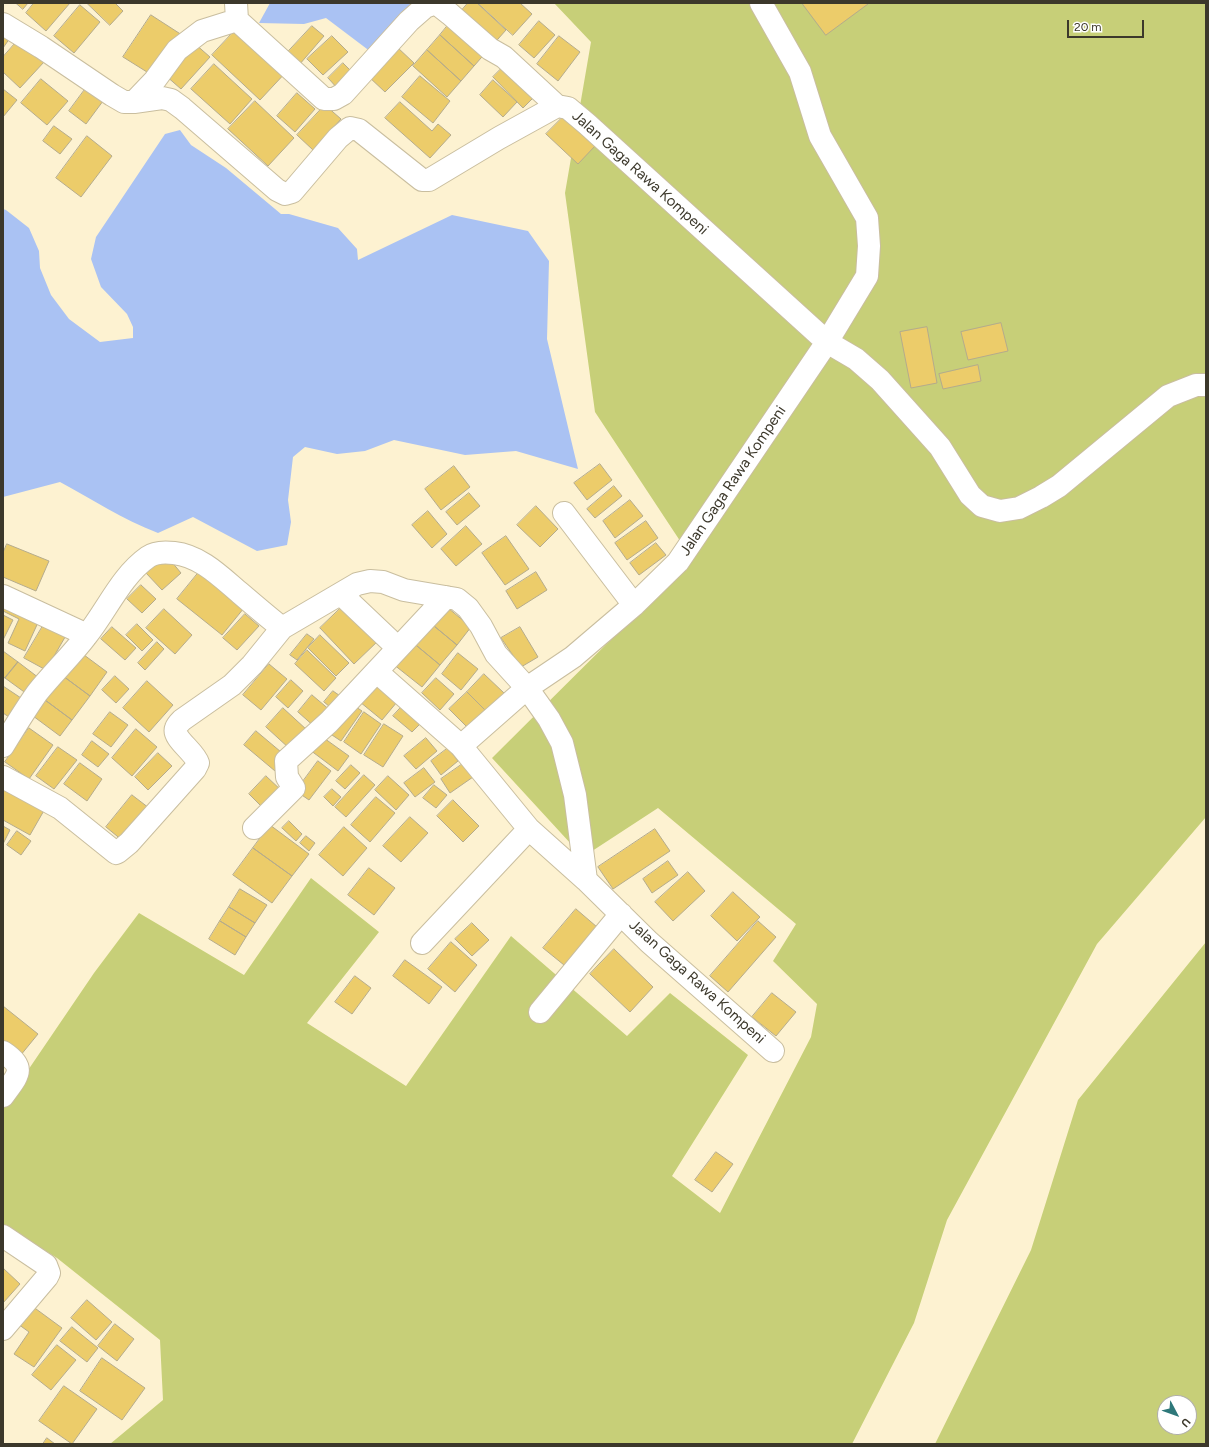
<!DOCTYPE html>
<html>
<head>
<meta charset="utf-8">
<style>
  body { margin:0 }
  #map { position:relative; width:1209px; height:1447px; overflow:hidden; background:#fdf2d1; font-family:Figtree,sans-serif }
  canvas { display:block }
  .frame { position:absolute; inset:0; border:4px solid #3c382b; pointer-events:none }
  .north { position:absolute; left:1157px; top:1395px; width:40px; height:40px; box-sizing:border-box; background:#fff; border:1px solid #b1afaa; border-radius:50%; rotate:131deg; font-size:11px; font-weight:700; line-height:16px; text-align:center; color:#3c382b }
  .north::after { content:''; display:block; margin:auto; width:14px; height:18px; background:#2e787a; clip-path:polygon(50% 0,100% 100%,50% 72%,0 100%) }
  .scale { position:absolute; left:1067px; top:20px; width:77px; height:18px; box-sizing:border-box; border:2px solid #3c382b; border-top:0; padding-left:5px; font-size:12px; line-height:14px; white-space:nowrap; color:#3c382b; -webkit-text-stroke:3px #fff; paint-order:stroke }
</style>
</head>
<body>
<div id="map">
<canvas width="1209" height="1447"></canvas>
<div class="frame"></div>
<div class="north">U</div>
<div class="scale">20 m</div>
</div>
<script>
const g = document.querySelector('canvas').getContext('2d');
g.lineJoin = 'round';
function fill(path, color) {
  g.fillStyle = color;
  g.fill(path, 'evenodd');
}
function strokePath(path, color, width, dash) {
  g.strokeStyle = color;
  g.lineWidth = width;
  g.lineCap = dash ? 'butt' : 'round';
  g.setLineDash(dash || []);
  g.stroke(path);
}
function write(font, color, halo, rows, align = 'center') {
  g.font = font + ' Figtree,sans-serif';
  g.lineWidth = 3;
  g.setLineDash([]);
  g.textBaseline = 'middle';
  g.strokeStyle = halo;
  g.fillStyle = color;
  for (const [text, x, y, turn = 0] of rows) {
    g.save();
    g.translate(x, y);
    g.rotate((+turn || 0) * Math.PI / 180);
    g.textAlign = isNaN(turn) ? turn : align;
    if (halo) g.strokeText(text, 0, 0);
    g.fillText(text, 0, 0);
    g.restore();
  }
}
const green = new Path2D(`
  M554,3H1206V817L1097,944L947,1220L914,1323L852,1444H110L163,1400L160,1340L57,1258L3,1225V1107L94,973L139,913L244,975L311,878L379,932L307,1023L406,1086L511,936L627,1036L670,993L748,1055L672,1176L720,1213L811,1037L817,1004L773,961L796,924L658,808L583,857L492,758L692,559L595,412L565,193L591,42Z
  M1206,942V1444H935L1031,1250L1078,1100ZM1165,1403H1189V1427H1165Z`);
const water = new Path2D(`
  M270,3H418L371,52L326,18L304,24L259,23Z
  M180,130L191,145L226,168L281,214H289L338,228L357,249L358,260L452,215L528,231L549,261L547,339L578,469L516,451L465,455L394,440L365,451L337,454L305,447L293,457L288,500L291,522L287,545L257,551L193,517L158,533C122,519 93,500 60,482L3,497V209L6,210L29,228L39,251L40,268L51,295L69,319L100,342L133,338V327L127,314L101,287L91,259L96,237L165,134Z`);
const building = new Path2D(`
  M16,3H28L23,9Z
  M34,3H70L46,31L26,13Z
  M87,3H115L123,11L110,25Z
  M468,3H477L506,30L490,48L456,17Z
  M478,3H520L532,14L513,35Z
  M802,3H867L868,4L826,35Z
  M80,5L100,22L74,53L54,36Z
  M151,15L182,35L155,77L123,57Z
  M453,19L488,50L474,66L440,35Z
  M539,21L555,35L534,58L519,45Z
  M240,25L288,70L260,100L212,55Z
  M312,26L324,36L299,65L286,54Z
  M3,32L10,38L3,48Z
  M440,35L474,66L461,81L427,50Z
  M332,36L348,52L323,75L307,59Z
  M559,36L580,52L558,81L537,64Z
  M19,39L44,62L20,88L3,72V57Z
  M194,43L210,57L181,89L165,75Z
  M397,47L414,63L385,92L368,76Z
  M427,50L461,81L447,97L413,66Z
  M508,62L538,93L523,108L493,77Z
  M343,63L355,75L339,90L328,78Z
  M214,64L252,99L230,124L191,89Z
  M420,76L450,101L433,123L402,97Z
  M41,79L68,101L47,125L21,103Z
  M493,80L517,102L503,117L480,95Z
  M89,84L106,97L86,124L69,111Z
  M3,89L17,100L3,117Z
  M297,93L315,109L295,132L277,116Z
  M255,101L294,138L268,166L228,129Z
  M400,102L432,131L438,124L451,135L430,158L385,118Z
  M325,105L341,119L313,150L297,135Z
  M564,116L595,146L578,164L546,134Z
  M54,126L72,139L60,154L43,141Z
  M87,136L112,156L81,197L56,178Z
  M1001,323L1008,351L968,360L961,332Z
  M927,327L937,383L911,388L900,332Z
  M978,365L981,381L943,389L939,374Z
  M600,464L612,480L587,500L574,483Z
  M454,466L470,487L441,510L425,489Z
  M614,486L622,496L595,518L587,509Z
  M469,493L480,506L457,525L446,512Z
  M630,500L643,516L615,538L603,521Z
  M536,506L558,529L540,547L517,525Z
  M428,511L447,534L432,548L412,525Z
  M646,521L658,538L627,560L615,543Z
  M466,526L482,544L456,566L441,549Z
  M506,536L529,569L505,585L482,553Z
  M656,543L666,555L639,575L630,563Z
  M7,544L49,561L36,591L3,577V553Z
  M166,555L181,573L162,590L146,573Z
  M199,572L244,608L222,635L177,599Z
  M536,572L547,590L517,609L506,591Z
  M141,585L156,599L142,613L127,599Z
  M3,597L41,616L25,651L8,643L19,619L3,611Z
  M442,603L471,627L457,645L428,621Z
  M345,604L379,640L354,664L320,628Z
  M164,609L192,635L175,654L146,628Z
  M245,614L259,626L237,650L223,638Z
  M3,615L13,620L3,640Z
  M47,619L68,632L46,670L24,658Z
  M428,621L457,645L440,665L411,641Z
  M137,624L153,640L142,651L126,635Z
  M112,627L136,648L125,660L101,639Z
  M520,627L538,657L521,667L501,638Z
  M307,634L314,639L297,660L290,655Z
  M320,635L349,663L336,676L308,648Z
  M411,641L440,665L422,687L393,664Z
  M157,642L164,649L145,670L138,663Z
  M76,649L107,672L90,696L59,673Z
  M307,650L336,678L324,691L295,664Z
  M3,651L18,662L5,678L3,677Z
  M458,653L478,669L461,690L442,674Z
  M18,662L39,678L27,694L5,678Z
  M269,664L287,679L261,710L243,695Z
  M59,673L90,696L72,720L41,697Z
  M484,674L504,693L486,711L467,692Z
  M115,676L129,689L116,703L102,690Z
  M436,678L454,694L440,710L422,693Z
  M291,680L303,691L288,708L276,697Z
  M147,681L173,705L149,732L123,708Z
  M375,684L397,702L382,720L360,702Z
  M3,686L24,700L12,719L3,713Z
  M333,691L346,700L336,712L324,702Z
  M467,692L486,711L469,729L449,709Z
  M312,695L331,711L316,728L298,712Z
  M41,697L72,720L60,736L29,713Z
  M406,702L425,719L412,732L393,716Z
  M350,703L362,711L341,741L329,733Z
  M283,708L307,730L290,749L266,727Z
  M110,712L128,725L111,747L93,734Z
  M364,712L381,724L361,754L344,742Z
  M384,724L403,736L383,767L364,755Z
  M29,728L53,745L29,779L5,762Z
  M136,729L157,747L132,776L112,758Z
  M256,731L287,757L275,771L244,745Z
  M321,736L349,756L338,771L310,750Z
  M426,738L437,751L416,769L404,756Z
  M92,741L109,754L98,767L82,755Z
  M58,747L77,760L54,789L36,776Z
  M448,748L458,761L441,775L431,761Z
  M158,753L172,766L148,790L135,777Z
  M318,761L331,771L309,800L296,791Z
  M80,763L102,779L87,801L64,784Z
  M464,763L473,777L450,793L441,779Z
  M351,765L360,773L345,789L336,781Z
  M424,768L435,782L415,797L404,783Z
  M364,775L375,785L346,817L335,807Z
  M266,776L283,792L266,811L249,794Z
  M388,776L409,795L396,810L375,790Z
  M3,783L46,807L30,835L3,820Z
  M434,785L447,795L436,808L423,798Z
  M332,789L341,797L333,806L324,797Z
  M132,795L149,808L123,841L106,827Z
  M376,797L395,813L370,842L351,825Z
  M453,800L479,826L463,842L437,816Z
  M410,817L428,833L401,862L383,846Z
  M289,821L302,834L296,841L282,828Z
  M270,825L309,854L292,876L253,848Z
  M3,826L10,830L3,844Z
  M344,827L367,848L343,876L319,855Z
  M655,829L670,851L613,889L598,867Z
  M17,831L31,841L21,855L7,845Z
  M306,836L315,843L309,851L300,843Z
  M253,848L292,876L272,903L233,875Z
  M668,861L678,875L652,893L643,879Z
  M369,868L395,888L374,915L348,895Z
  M688,872L705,891L673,921L655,902Z
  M240,889L267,905L255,923L229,907Z
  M733,892L760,917L737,941L711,916Z
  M229,907L255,923L246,937L220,921Z
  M576,909L597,927L564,965L543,948Z
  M220,921L246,937L235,955L209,939Z
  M758,921L776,937L728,992L710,976Z
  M472,923L489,940L472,956L455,939Z
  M451,942L477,965L455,992L428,969Z
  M614,949L653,987L630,1012L590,974Z
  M405,960L442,987L429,1004L393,976Z
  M355,976L371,988L352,1014L335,1002Z
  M772,993L796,1012L776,1036L752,1017Z
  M3,1006L38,1034L20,1056L3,1042Z
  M716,1152L733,1164L712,1192L695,1180Z
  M4,1269L20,1284L3,1303V1270Z
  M87,1300L112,1322L96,1340L71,1318Z
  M32,1306L62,1328L34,1367L14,1354L29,1332L18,1324Z
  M115,1324L134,1339L117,1361L98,1346Z
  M72,1327L98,1348L87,1362L60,1341Z
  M57,1345L76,1360L51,1390L32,1375Z
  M102,1358L145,1388L122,1420L80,1391Z
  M64,1386L97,1409L72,1444L39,1421Z
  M47,1438L55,1444H43Z`);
const minor = new Path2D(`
  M237,20L324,99H334L343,94L409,21L425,7L436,3L450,14L490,49L504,57L557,106
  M3,24L41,47L112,95L124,102H134L162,98L171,100L182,108L277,190L285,194L292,192L338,138L350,128L359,130L422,180H429L499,138L557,106L568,108L587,124L827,342L856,359L880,380L940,447L970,495L982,506L1000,511L1019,508L1041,497L1059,486L1168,396L1196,385H1206
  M134,102L155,80L177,50L202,31L237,20L236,3
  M564,513L634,605
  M341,594L398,648
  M3,596L87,635
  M377,672L461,746L529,829L586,880L649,942L773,1051
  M3,746C14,728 25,710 37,693C53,673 72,655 87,635C107,610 121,576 148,557C155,552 166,552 174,553C201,556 221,577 240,593C254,605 268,617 282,628L357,584L370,581L383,582L404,590L457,599L468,608L481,626L496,654L527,688L549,719L562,743L575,795L586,880
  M461,746L527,688L573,657L634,605L678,562L827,342L867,276L869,246L867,218L820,136L800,72L761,3
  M3,777L60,808L116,853L118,852L129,843L195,769L198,763C195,752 172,738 176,728C177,725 180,722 182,720L232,685L252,665L282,628
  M254,828L294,788L287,777L286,761L329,722L446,597
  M422,943L529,829
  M540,1012L621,914
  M3,1052C28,1068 17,1076 3,1096
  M3,1236L46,1265L49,1273L47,1277L3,1329`);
const streetNames = [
  ["Jalan Gaga Rawa Kompeni",640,173,42],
  ["Jalan Gaga Rawa Kompeni",733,481,-56],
  ["Jalan Gaga Rawa Kompeni",697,982,42]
];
fill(green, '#c7cf78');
fill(water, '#aac2f3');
fill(building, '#eccc6a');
strokePath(building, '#b5ab8c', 1);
strokePath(minor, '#c9be9f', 24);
strokePath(minor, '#fff', 22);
write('15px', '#3c382b', '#fff', streetNames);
</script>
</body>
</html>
